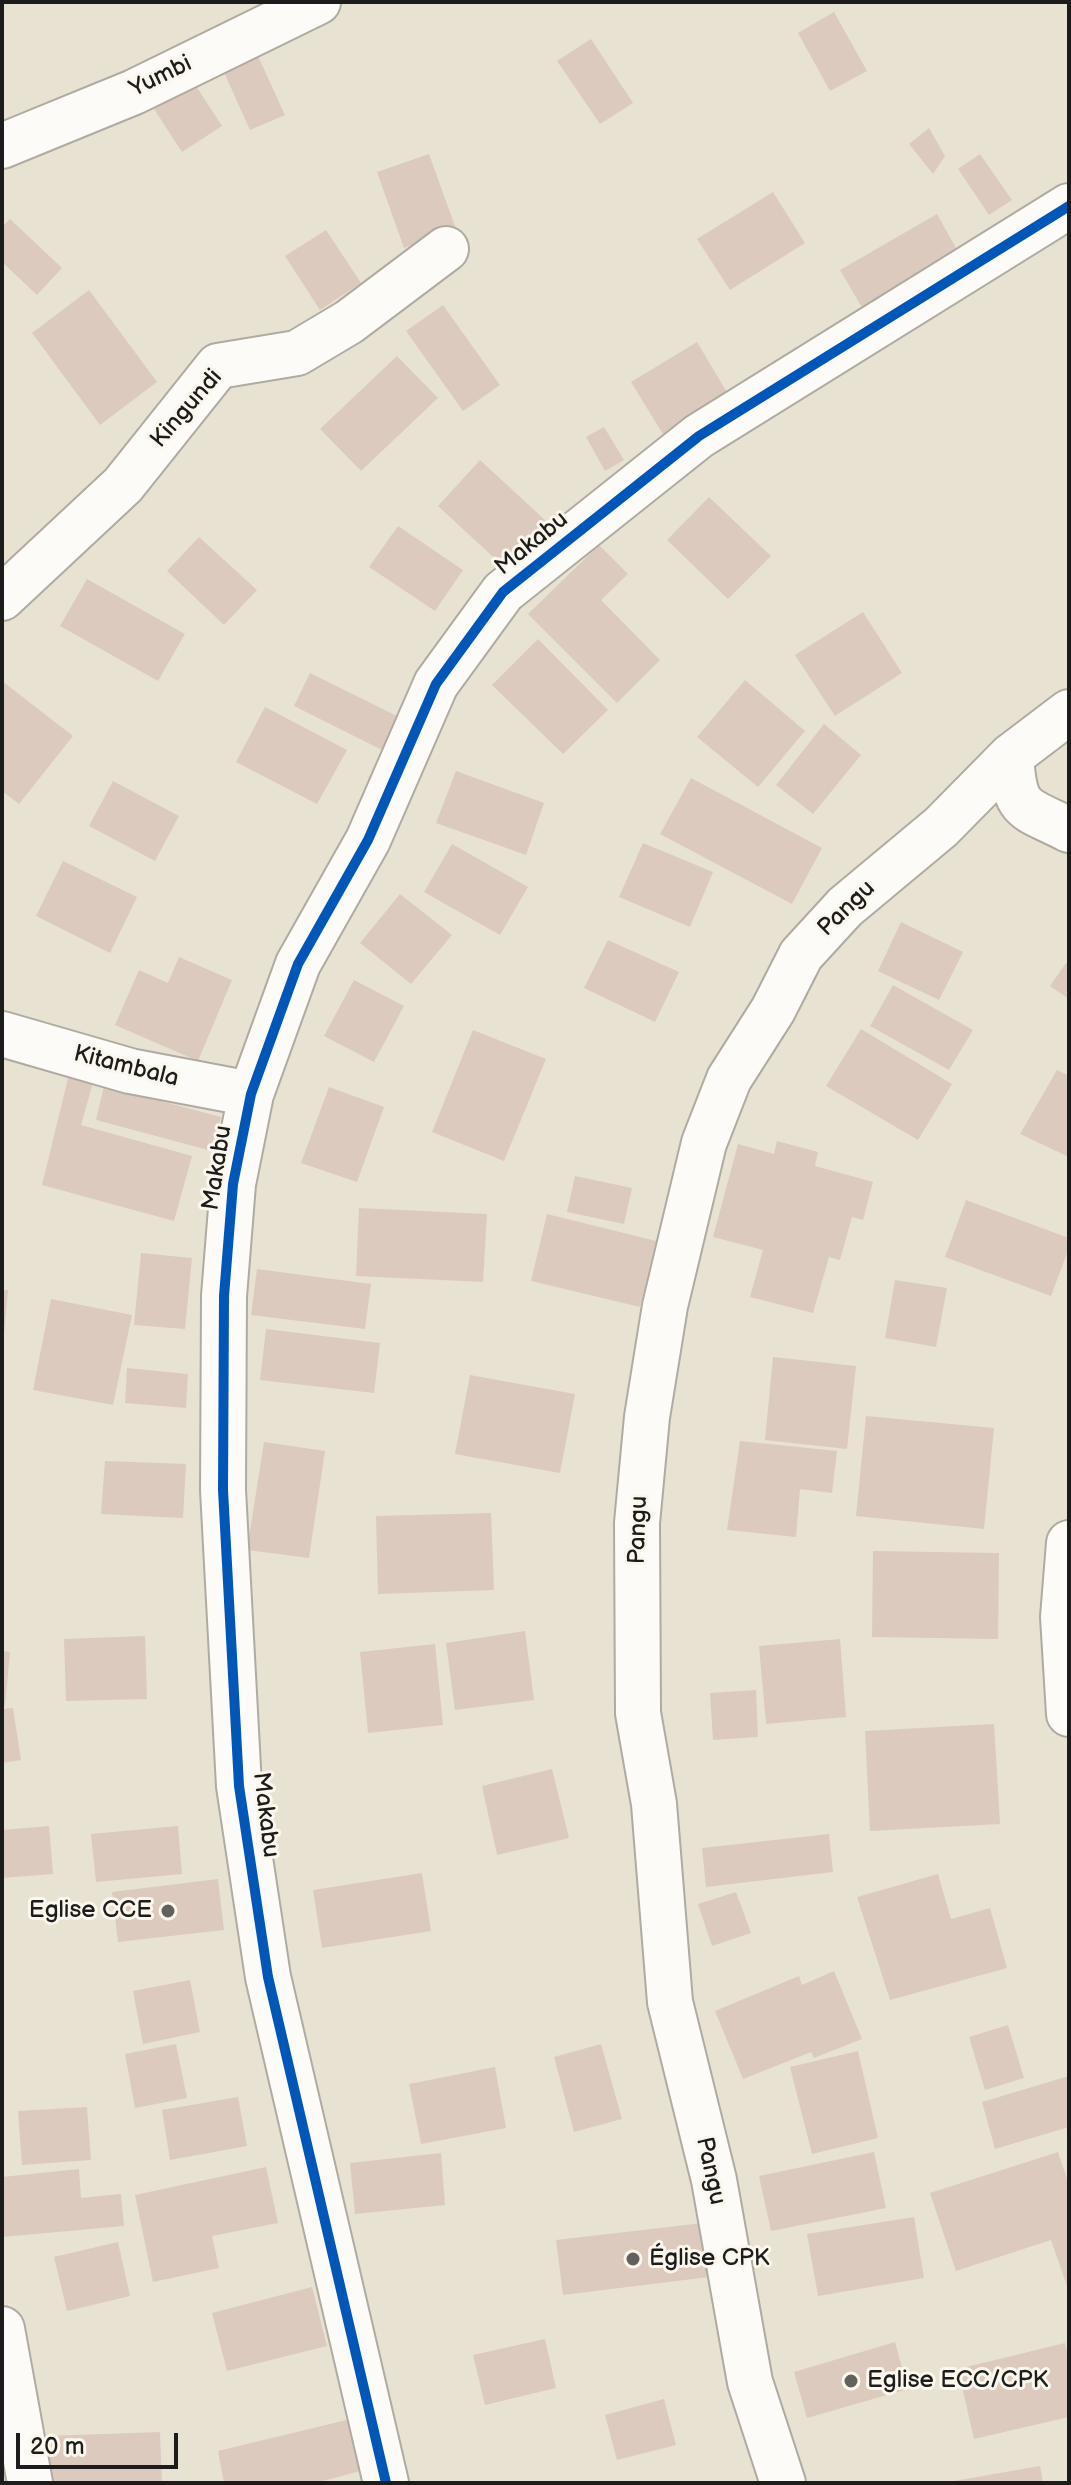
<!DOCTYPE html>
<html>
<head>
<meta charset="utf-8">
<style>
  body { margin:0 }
  #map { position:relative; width:1071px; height:2485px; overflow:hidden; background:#e8e2d3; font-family:"Balsamiq Sans",sans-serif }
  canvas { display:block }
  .frame { position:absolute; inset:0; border:4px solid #1c1c1c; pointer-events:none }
  .scale { position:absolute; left:16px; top:2433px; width:162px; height:36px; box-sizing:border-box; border:4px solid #1c1c1c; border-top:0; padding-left:10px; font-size:24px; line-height:28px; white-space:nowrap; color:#1c1c1c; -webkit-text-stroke:6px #fbf7ec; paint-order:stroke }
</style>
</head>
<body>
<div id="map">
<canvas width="1071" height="2485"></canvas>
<div class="frame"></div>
<div class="scale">20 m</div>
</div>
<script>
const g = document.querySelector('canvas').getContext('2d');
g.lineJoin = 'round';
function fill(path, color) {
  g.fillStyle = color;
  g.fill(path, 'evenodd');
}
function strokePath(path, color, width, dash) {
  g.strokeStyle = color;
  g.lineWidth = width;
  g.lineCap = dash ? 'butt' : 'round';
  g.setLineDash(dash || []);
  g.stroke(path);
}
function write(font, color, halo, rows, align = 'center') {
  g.font = font + ' "Balsamiq Sans",sans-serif';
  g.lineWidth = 6;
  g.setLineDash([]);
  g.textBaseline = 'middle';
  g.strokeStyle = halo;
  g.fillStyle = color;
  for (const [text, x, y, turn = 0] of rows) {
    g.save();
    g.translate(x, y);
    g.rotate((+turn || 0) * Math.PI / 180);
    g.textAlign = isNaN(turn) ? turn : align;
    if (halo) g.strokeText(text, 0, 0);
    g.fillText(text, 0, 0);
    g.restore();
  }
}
const building = new Path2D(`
  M834,12L867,71L830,91L798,33Z
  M591,39L633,103L600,124L557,61Z
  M257,54L285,115L250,130L223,70Z
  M194,83L222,126L182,152L154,109Z
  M929,128L945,156L933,174L909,144Z
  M429,154L456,229L404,248L377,172Z
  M980,154L1012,200L989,215L958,169Z
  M773,192L805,243L730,290L697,239Z
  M937,214L966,266L870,321L840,270Z
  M10,219L62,268L37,295L2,262V227Z
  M326,230L361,283L320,310L285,256Z
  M89,290L157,382L100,425L32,333Z
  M443,305L500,385L463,411L406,331Z
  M697,342L734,404L669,444L631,382Z
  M397,356L438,398L361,471L320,429Z
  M604,427L624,460L605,471L586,437Z
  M480,460L546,521L503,566L438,506Z
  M709,497L771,556L728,599L667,540Z
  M398,526L463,570L435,611L369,567Z
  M199,537L257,590L224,625L167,571Z
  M599,545L628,574L601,600L660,660L617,703L528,614Z
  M87,579L185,634L158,681L60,626Z
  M863,612L902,673L835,716L795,655Z
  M538,639L608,710L563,754L492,685Z
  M310,673L407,721L390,754L294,706Z
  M745,680L805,731L758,787L697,737Z
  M2,681L73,736L19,804L2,791Z
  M265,707L347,750L317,804L236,762Z
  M824,724L861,755L813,814L776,785Z
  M456,771L544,803L526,855L436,823Z
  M691,778L822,848L792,904L660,834Z
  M113,781L179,816L155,861L89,826Z
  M643,843L713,872L690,927L619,897Z
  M452,844L528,887L500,935L424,892Z
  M63,861L137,897L110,953L36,916Z
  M400,894L452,935L411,984L360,943Z
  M901,922L963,952L939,1000L878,971Z
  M608,940L679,972L655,1022L584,988Z
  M179,957L232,980L198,1061L115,1025L139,970L168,983Z
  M1066,963L1069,965V999L1050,986Z
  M354,980L404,1006L374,1062L324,1036Z
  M893,985L973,1030L949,1070L870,1026Z
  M861,1029L952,1084L918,1140L826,1086Z
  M473,1030L546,1059L504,1161L432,1132Z
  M70,1070L95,1076L81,1125L192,1156L174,1221L42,1185Z
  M1057,1070L1069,1076V1157L1020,1134Z
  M104,1086L221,1117L212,1151L96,1120Z
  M329,1087L384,1107L357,1182L301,1163Z
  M777,1141L818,1152L815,1166L873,1182L863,1220L852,1217L840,1260L829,1257L813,1313L750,1297L763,1250L713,1237L738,1144L774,1154Z
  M575,1176L632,1188L624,1224L567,1212Z
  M966,1200L1069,1238V1248L1051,1296L945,1257Z
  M359,1208L487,1214L483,1282L356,1276Z
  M547,1214L656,1241L640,1307L531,1281Z
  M141,1253L192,1258L185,1329L134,1325Z
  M257,1269L371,1284L365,1329L251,1315Z
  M895,1280L947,1288L936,1347L885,1338Z
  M2,1290H8L4,1335H2Z
  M51,1299L132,1315L113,1405L33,1390Z
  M266,1329L380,1343L374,1393L260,1380Z
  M773,1357L856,1366L847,1449L765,1440Z
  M127,1368L188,1374L186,1408L125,1403Z
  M470,1375L575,1394L560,1473L455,1454Z
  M866,1416L994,1428L984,1529L856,1516Z
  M740,1441L837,1451L832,1493L800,1489L796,1537L727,1530Z
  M264,1442L325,1451L309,1558L247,1550Z
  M105,1461L186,1464L183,1518L101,1514Z
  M491,1513L494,1590L378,1594L376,1516Z
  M873,1551L999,1553L998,1639L872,1637Z
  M525,1631L534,1700L455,1710L446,1643Z
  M145,1636L147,1699L66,1701L64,1639Z
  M840,1639L846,1717L766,1724L759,1646Z
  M435,1644L443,1725L368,1733L360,1652Z
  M2,1651L10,1652L5,1706H2Z
  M756,1690L758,1737L713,1740L710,1693Z
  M13,1708L21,1760L2,1763V1709Z
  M994,1724L1000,1824L870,1831L865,1731Z
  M552,1769L569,1838L497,1855L482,1786Z
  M49,1826L53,1874L2,1878V1830Z
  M178,1826L182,1874L96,1882L91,1834Z
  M829,1834L833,1872L706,1887L702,1848Z
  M422,1873L431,1931L322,1948L313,1890Z
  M938,1874L951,1919L990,1908L1007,1968L890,2000L857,1897Z
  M218,1879L224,1930L118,1942L112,1892Z
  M736,1892L751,1933L712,1946L698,1904Z
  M834,1971L862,2039L814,2058L811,2052L743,2079L715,2011L799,1976L802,1985Z
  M190,1980L200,2032L143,2044L133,1991Z
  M1008,2025L1024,2078L985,2090L969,2037Z
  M176,2044L187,2098L135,2108L125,2054Z
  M601,2044L622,2119L574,2132L554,2057Z
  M858,2051L878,2138L812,2154L790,2067Z
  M495,2067L506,2128L421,2144L409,2084Z
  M1069,2076V2127L995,2149L982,2102Z
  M238,2097L247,2146L170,2160L162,2110Z
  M87,2107L91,2160L22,2165L18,2111Z
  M874,2152L886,2208L771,2231L759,2176Z
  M1058,2152L1069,2185V2292L1051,2240L956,2271L930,2193Z
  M441,2153L445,2205L355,2214L350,2163Z
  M266,2167L278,2223L212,2236L219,2268L153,2282L135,2195Z
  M79,2169L81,2198L121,2194L124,2226L2,2237V2177Z
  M914,2217L924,2278L818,2296L807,2234Z
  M703,2223L709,2277L563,2295L556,2240Z
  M118,2242L130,2296L67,2311L54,2257Z
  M312,2287L327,2346L227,2371L212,2313Z
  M545,2339L556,2388L485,2405L473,2355Z
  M895,2342L908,2389L807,2418L794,2372Z
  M1065,2343L1069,2360V2417L974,2439L958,2369Z
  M664,2399L676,2445L617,2460L605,2415Z
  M359,2417L371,2468L316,2483H224L218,2451Z
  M160,2432L162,2483H46L45,2436Z
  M1040,2466L1043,2483H954V2481Z`);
const street = new Path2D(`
  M2,146L134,92L318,2
  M2,598L123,485L218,366L297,353L349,322L446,249
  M1011,756C1015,814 1023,806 1069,830
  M2,1034L130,1071L251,1094
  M1069,1543L1063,1617L1069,1714
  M2,2329L30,2483
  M386,2483L268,1977L239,1786L223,1490L224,1296L233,1184L251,1094L298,964L368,840L436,684L503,592L699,436L1069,206
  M783,2483L750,2382L714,2180L670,2002L654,1804L638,1713L637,1523L647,1417L665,1306L704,1143L729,1079L773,1010L801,955L845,907L941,827L1011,756L1069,712`);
const cycleway = new Path2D(`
  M386,2483L268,1977L239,1786L223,1490L224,1296L233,1184L251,1094L298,964L368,840L436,684L503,592L699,436L1069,206`);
const markers = [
  [168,1911,8,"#63615c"],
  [633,2259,8,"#63615c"],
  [851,2381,8,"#63615c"]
];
const streetNames = [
  ["Yumbi",161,77,-26],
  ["Kingundi",187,409,-49],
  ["Makabu",532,544,-39],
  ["Pangu",847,909,-44],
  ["Kitambala",126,1067,14],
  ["Makabu",218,1168,-81],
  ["Pangu",639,1530,-88],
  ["Makabu",265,1815,83],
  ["Pangu",710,2171,78]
];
const poiNames = [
  ["Eglise CCE",152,1911,"right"],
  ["Église CPK",649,2259],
  ["Eglise ECC/CPK",867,2381]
];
fill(building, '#ddcabf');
strokePath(street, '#afaba2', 48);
strokePath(street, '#fcfbf8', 44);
strokePath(cycleway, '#0057b8', 10);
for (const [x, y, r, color] of markers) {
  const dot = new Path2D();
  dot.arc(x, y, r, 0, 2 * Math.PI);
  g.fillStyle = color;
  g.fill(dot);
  strokePath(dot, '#fbf7ec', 3);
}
write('24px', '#1c1c1c', '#fbf7ec', streetNames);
write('24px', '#1c1c1c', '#fbf7ec', poiNames, 'left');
</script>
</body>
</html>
